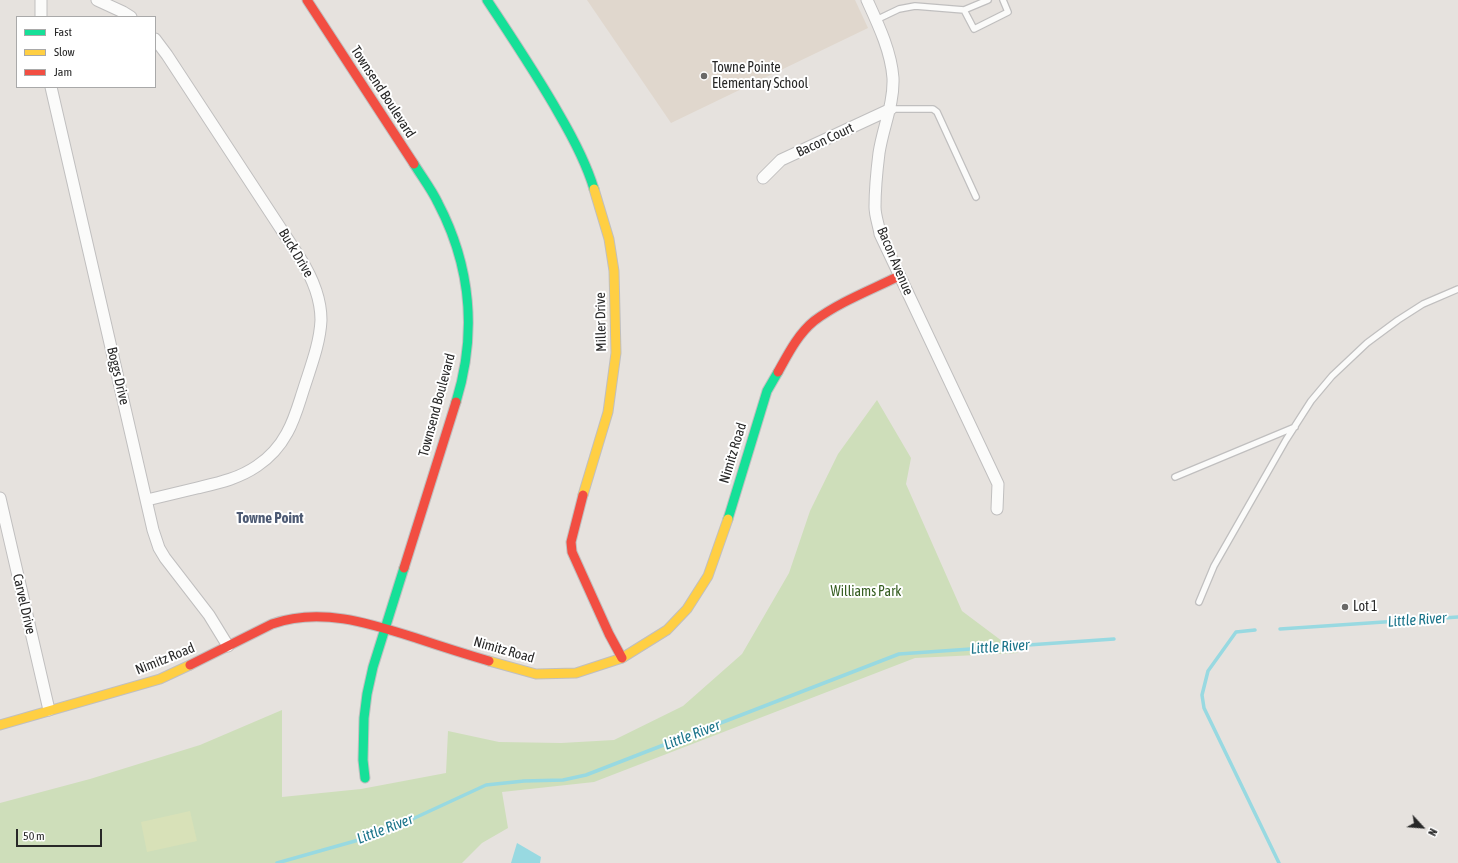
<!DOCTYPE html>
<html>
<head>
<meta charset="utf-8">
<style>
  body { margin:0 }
  #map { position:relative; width:1458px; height:863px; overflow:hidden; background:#e6e2de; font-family:"Asap Condensed",sans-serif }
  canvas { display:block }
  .legend { position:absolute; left:16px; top:16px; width:140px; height:72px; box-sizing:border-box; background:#fff; border:1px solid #a9a9a9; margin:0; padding:5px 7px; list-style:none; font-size:12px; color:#282828 }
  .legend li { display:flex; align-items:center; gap:8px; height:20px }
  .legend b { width:20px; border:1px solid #a9a9a9 }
  .north { position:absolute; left:1402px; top:807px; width:40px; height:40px; -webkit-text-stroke:3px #fff; paint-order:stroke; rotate:116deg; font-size:11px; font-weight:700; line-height:16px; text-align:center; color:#282828 }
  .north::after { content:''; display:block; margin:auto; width:14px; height:18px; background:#282828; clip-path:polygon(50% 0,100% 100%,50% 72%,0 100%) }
  .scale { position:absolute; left:16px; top:829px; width:86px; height:18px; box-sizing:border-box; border:2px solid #282828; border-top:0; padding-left:5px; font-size:12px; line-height:14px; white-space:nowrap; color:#282828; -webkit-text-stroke:3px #fff; paint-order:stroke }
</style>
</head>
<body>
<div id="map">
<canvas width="1458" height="863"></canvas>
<ul class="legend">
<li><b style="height:5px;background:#16e098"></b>Fast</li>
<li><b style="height:5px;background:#ffcf43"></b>Slow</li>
<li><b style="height:5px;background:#f24e42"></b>Jam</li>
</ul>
<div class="north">N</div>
<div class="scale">50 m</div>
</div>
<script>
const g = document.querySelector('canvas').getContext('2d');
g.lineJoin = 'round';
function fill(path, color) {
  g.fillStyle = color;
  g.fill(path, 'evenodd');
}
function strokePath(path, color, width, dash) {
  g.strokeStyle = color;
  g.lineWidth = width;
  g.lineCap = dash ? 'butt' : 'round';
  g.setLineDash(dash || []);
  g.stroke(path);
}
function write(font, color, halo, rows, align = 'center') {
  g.font = font + ' "Asap Condensed",sans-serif';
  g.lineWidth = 4;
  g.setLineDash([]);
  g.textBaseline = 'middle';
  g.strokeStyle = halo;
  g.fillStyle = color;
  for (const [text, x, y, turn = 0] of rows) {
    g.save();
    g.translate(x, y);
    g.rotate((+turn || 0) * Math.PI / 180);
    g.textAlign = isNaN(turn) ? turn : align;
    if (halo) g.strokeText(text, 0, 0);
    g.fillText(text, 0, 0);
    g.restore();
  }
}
const education = new Path2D(`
  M587,0H855L868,28L671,123Z`);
const green = new Path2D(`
  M877,400L911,458L906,484L962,611L1018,653L915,658L594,782L502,792L508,828L482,843L462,863H0V803L90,779L200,745L282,710V797L361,789L446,773L448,731L499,742L561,743L614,740L683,706L742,654L789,573L810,511L838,454Z`);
const pitch = new Path2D(`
  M190,811L197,841L147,852L141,822Z`);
const water = new Path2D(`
  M517,843L541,857L540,863H511Z`);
const stream = new Path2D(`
  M1280,629L1458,617
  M1255,630L1236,632L1208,671L1202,695L1204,708L1279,863
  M277,863L380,834L486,785L524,781L563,780L586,775L899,654L1114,639`);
const lane = new Path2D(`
  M964,10L974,29L1008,12L1003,0
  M876,20L899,9L915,6L964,10L988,0
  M891,109H933L937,112L976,197
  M1175,477L1295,427
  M1199,602L1214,566L1286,440L1311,401L1332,376L1367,343L1398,320L1423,304L1458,289`);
const street = new Path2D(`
  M41,0V17
  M97,0L123,12L131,17
  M867,0C878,24 891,51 893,78C894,104 883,127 879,153C877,169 875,190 875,207C875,216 879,226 880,234L998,484L997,509
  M51,87L153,530L159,548L165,558L209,615L228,646
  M763,178L781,160L891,109
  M0,498L49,710
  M147,500C164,496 181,492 197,488C218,483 238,479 257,466C269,458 280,446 287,433C295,419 299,403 304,388C311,366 320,343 321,320C321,297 312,277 300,258L167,55L155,39`);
const fast = new Path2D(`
  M487,0C512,38 537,75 559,114C573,138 586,162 594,189
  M414,164C422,177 432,190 438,203C471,266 477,334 456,402
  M728,519L767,391L778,372
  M365,778L363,760L364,718L367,694L373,667L404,568`);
const slow = new Path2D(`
  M583,495L608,412L616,353L614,271L609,239L594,189
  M489,661L536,674L576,673L622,658L667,630L687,609L708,576L728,519
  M0,725L160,679L190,665`);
const jam = new Path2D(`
  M307,0L414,164
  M778,372C788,354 798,334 814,321C839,302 871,290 899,276
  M583,495L571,542L572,552L609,634L622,658
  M404,568L456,402
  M190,665L272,624C320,607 369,623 416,638C440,646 465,654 489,661`);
const markers = [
  [704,76,4,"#6a6968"],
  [1345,607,4,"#6a6968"]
];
const poiNames = [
  ["Towne Pointe",712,68],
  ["Elementary School",712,84],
  ["Lot 1",1353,607]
];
const streetNames = [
  ["Townsend Boulevard",383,92,57],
  ["Bacon Court",825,140,-25],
  ["Buck Drive",296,253,59],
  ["Bacon Avenue",895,261,67],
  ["Miller Drive",601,322,-91],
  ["Boggs Drive",118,376,77],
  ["Townsend Boulevard",437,405,-75],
  ["Nimitz Road",733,453,-73],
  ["Carvel Drive",24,604,77],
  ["Nimitz Road",504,650,16],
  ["Nimitz Road",165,659,-22]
];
const parkNames = [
  ["Williams Park",866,592]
];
const neighbourhoodNames = [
  ["Towne Point",270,518]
];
const waterNames = [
  ["Little River",1417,620,-4],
  ["Little River",1000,647,-4],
  ["Little River",692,735,-21],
  ["Little River",385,829,-21]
];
fill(education, '#e0d7cd');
fill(green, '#cedeba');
fill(pitch, '#d8e1b8');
fill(water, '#98d9e1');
strokePath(stream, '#98d9e1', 3.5);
strokePath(lane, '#c0bfbf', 8);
strokePath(street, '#c0bfbf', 13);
strokePath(fast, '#c0bfbf', 11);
strokePath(slow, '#c0bfbf', 11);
strokePath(jam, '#c0bfbf', 11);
strokePath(lane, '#fbfbfa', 5.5);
strokePath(street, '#fbfbfa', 11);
strokePath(fast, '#16e098', 9);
strokePath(slow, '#ffcf43', 9);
strokePath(jam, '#f24e42', 9);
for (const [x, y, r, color] of markers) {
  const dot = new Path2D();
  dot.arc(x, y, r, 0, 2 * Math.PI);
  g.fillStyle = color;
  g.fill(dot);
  strokePath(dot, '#fff', 1.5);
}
write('14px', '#282828', '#fff', poiNames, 'left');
write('14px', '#282828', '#fff', streetNames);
write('14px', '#355d20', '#fff', parkNames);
write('bold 15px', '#4d5a73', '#fff', neighbourhoodNames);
write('italic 15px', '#1a748a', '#fff', waterNames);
</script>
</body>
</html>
